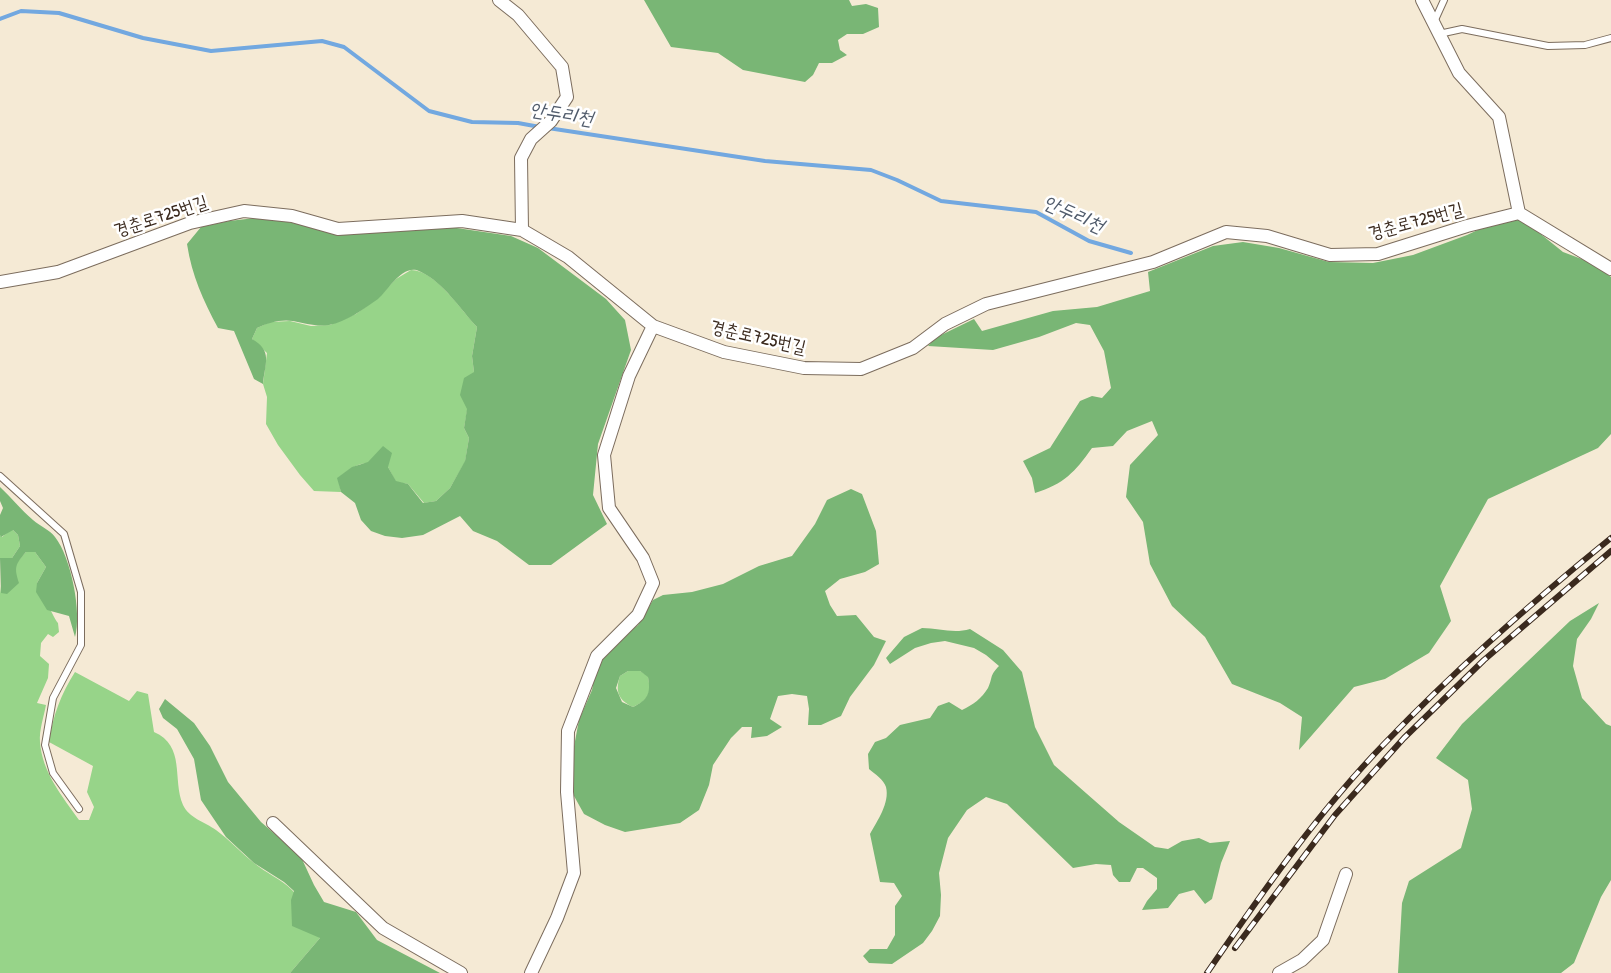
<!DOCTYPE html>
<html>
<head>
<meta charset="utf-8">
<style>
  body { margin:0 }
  canvas { display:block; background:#f5ead5 }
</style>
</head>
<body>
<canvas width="1611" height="973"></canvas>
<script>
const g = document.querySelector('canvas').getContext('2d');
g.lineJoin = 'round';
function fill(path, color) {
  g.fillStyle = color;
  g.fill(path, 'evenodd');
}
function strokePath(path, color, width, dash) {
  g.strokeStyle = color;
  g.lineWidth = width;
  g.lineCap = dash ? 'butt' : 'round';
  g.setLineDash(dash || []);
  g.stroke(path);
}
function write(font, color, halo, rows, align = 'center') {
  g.font = font + ' "Patrick Hand","Poor Story",sans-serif';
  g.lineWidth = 5;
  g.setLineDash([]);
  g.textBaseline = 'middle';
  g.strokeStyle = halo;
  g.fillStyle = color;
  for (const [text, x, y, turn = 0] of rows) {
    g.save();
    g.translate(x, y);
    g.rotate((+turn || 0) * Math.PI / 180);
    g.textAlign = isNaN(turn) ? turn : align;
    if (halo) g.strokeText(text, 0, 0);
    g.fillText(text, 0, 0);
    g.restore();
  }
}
const green = new Path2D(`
  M411,270C435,270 461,310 477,327L472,356L474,372L464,428L469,438L465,462L450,488L436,501L424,503L408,484L396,482L388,467C363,460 359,462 338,478L341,492L314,491L300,475L278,445L266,424L267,397L263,384L267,353L252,339L257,328L270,322L290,321L311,326L330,325L356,314L379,297L396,279Z
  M12,529L18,535L20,546L12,558H0V535L2,537Z
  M26,552H35L46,567L37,583C42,591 54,619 58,623L59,632L53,637L48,634L41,643L40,656L49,664L48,678L37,703L46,705C44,716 39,730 40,742C42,772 62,796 79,820H89L94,807L87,792L93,766L49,742C53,715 61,694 75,672L129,701L137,691L148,694L154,732C186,746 172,779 183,805C189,818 205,822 216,830C230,840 241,853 254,863C266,873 281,879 292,890C304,902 312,923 320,938L290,973H0V586L1,593L18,561Z
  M628,671H640L648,676C651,694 650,699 633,707C618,700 615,691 620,676Z`);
const forest = new Path2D(`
  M644,0H849L852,6L866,4L878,8L879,27L863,34H847L838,40L840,50L847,55L832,63H819L813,75L805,82L743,70L718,53L671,47Z
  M264,217L341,233L450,227L511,236L538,248L606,299L625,320L631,350L598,444L593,495L607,524L551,565H529L497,541L473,531L460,516L423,535L402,538L385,536L371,531L361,520L355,503L341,492L337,478L352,467L368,462L383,446L392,453L388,467L396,481L408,484L423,503L436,501L450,488L465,461L469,438L464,428L467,409L460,395L464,378L474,372L472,356L477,327C460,309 444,283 421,272C403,262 389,290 378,299C364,309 346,322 329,325C316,327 305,323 293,321C280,319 268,323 257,328L252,339C273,351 265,363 263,384L254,379L234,331L218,328C203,300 192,276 187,244L201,227L229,221Z
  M1522,219L1563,252L1595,264L1611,277V434L1598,448L1488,499L1440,586L1451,621L1429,653L1385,679L1354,687L1299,750L1302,717L1280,703L1232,684L1205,637L1172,606L1150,564L1143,522L1126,497L1130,465L1158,435L1152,421L1127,431L1113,446L1092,448C1075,472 1064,484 1035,493L1032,478L1023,461L1050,448L1080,401L1092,396L1102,398L1111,388L1104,351L1090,325L1076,323L1039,337L993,350L928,346L935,338L974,319L982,331L1053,311L1097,307L1150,291L1148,272L1213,246L1243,242L1279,248L1329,262L1373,263L1413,255L1467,235L1495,222Z
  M0,487C11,497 21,510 33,520C40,526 50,530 55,537C71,557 82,613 75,637L69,616L47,610L36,592L37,583L46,567L35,552H26C15,565 14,567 19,583L7,594L1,593L0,558H12L20,546L18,535L13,530L1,537L0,535V515L3,508L0,501Z
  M851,489L862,494L876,531L879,564L865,572L840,579L825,591L830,605L837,616L856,615L874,637L886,641L874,665L850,697L841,716L821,725H808L809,709L807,696L792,694L778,696L770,719L782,727L767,736L751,738L752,727H742L731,738L713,765L709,785L699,810L680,823L625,832L605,825L584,814L574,796L572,757L579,720L592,690L597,663L615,643L638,625L653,600L663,595L692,592L723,584L759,566L792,556L815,524L827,500ZM628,671H640L648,677C651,693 648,700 633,707L622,702L616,688L620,676Z
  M1599,603L1591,619L1577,639L1573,666L1582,698L1606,724L1611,726V880L1601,897L1574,963L1561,973H1398L1402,903L1409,881L1461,848L1472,809L1468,780L1436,758L1462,724L1570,621Z
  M922,628C939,628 953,634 970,629L1003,650L1022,672L1035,727L1054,765L1119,822L1155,847L1168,849L1182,841L1199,838L1210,843L1230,841L1221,863L1212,899L1205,904L1194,890L1179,894L1168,908L1142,910L1147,901L1157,889V878L1143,868H1137L1130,882H1119L1113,875L1111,865L1096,864L1073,868L1007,804L986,797L967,810L948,838L939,873L941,895L940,916L932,931L923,943L892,964L869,963L863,956L870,949H887L895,935V906L902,896L894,883L880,882L870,834C877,821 890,803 886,787C884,780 875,774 869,769L868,754L875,742L886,738L900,725L930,718L938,706L949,702L962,710C973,705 982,698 988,688C993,678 989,676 999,666L986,655L974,648L945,641L931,643L915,648L890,664L886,658L904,637Z
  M165,699L194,723L210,746L228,782L261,822L301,857L314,885L324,902L356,912L377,940L440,973H290L320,938L292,926L291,900L294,891L284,882L254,863L226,837L201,800L194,759L177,729L163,718L159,709Z`);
const stream = new Path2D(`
  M0,19L21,11L59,13L143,38L211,51L322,41L344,47L429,111L472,122L518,123L540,127
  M548,128L765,161L871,170L897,180L941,201L1036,212L1089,241L1131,253`);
const service = new Path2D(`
  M1434,22L1444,0
  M1439,34L1462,29L1548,46L1585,45L1611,38
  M0,476L64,534L81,592V645L53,698L45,745L53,773L79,809`);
const minor = new Path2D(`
  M499,0L518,15L562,67L567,97L551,121L531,139L521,158L522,230
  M1422,0L1459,73L1499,117L1519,213L1611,269
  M0,282L58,272L190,223L244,211L292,216L338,229L462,221L522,230L568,257L653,326L724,352L804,368L861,369L913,348L945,324L986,304L1153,262L1226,232L1267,236L1330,255L1378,254L1467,226L1519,213
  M273,823L383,928L461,973
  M531,973L557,918L574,873L567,792L568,731L597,656L638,615L653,583L643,558L609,508L604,455L629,376L653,326
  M1279,973L1302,960L1323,940L1346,874`);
const rail = new Path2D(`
  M1235,948L1335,815L1404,738L1484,660L1611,551
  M1207,973C1261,894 1318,812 1385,743C1455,670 1532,602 1611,538`);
const streetNames = [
  ["경춘로725번길",161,217,-18],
  ["경춘로725번길",1416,222,-15],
  ["경춘로725번길",758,338,13]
];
const waterNames = [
  ["안두리천",561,115,9],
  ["안두리천",1073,215,24]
];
fill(green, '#97d489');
fill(forest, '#79b675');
strokePath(stream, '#72a8e0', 4);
strokePath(service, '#7c6d5e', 8);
strokePath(minor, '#7c6d5e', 14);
strokePath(service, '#fff', 6);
strokePath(minor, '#fff', 12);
strokePath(rail, '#3b2a1e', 6);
strokePath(rail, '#fff', 4, [11]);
write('18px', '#3b2a1e', '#fff', streetNames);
write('italic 20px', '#515c6c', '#fff', waterNames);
</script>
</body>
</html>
